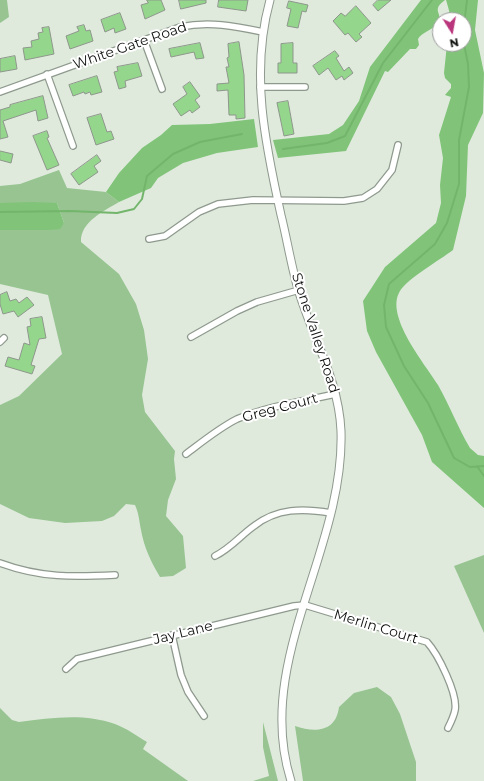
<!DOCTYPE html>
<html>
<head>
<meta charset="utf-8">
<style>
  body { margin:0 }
  #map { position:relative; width:484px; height:781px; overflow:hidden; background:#dfeadd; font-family:Montserrat,sans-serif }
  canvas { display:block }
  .north { position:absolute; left:432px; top:12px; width:40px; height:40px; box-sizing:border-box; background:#fff; border:1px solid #9e9f9e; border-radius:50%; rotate:169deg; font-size:11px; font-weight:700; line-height:16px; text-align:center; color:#0d100c }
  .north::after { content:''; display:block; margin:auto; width:14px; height:18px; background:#ba367c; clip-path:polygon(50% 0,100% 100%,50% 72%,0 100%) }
</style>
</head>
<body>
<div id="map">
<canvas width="484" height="781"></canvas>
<div class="north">N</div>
</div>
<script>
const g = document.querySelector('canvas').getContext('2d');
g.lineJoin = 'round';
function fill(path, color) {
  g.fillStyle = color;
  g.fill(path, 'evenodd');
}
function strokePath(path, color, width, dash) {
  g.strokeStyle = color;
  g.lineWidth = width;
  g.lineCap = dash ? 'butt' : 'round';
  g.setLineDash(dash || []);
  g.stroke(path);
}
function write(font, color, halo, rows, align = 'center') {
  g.font = font + ' Montserrat,sans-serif';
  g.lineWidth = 4;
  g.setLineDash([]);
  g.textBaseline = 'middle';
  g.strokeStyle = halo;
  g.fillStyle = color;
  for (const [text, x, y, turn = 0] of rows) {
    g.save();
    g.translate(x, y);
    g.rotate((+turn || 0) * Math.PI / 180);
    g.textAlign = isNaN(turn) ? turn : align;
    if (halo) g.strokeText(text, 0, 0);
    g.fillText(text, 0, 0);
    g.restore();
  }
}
const green = new Path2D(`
  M0,0H7L9,17L0,23Z
  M59,170L67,188L106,192L119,202C104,211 80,222 81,242L119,274L136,304L144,330L148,359L142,395L145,412L175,451L174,459L176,479L168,500L166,516L183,536L186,568L173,576L160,577C151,562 144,547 141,530C139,520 139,514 135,505L126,504L114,516L102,521L65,523L29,518L0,504V405L19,396L62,354L48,295L0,284V230H49L64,223L57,203H0V186L20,184Z
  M484,555V633L454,566Z
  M377,687L391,697L400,714L416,762V781H303L295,726C315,733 336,732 339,707L354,693Z
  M0,708L12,720L19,722C51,718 83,713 115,724C126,728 137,736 147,742L143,749L188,781H0Z
  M263,722L278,781H253L269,776L263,747Z`);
const forest = new Path2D(`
  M421,0H445C430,11 444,13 438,23C433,30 422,32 418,39L419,45L416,49H410L388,72L385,71L346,151L278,158L273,140L329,134L343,125L359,101L370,67Z
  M446,0H478L475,30L484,73L483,113L468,145L466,196L453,250C440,260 408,278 400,291C384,316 426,365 438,385C450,406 458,428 470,448L478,455L484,456V508L432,462L422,435L376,352L367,331L363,301L385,267L436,223L441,203L440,185L443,158L439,135L451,97L445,95L451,88V84L445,78L444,73L447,44H464V20H451C451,17 447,3 446,0Z
  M254,119L258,147L217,153L183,163L158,178L151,188L119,202L106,192L119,173L142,148L161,135L172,125L210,124Z
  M33,202L57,203L64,223L60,229L49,230H0V203Z`);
const stream = new Path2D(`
  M464,25L467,0
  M464,44L468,64L469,87L459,140V184L447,223L435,244L389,284L384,305L386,327L404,366L428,403L454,458L470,467L484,466
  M283,149L327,143L345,136L383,63L432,0
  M0,212L70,211L117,213L134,209L142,199L147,176L173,154L200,142L242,134
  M477,466L484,476`);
const building = new Path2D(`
  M147,0H161L165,10L145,19L141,5L148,3Z
  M179,0H206V3L181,9Z
  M219,0H248L246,11L218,7Z
  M378,0H391L378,11L373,5Z
  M289,1L308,5L306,12L302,11L298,28L287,26L291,9L287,8Z
  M356,6L371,23L359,34L362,37L356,42L348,33L345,35L333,21L341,13L345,16Z
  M120,13L126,29L115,33L114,28L105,32L101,20Z
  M84,25L86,31L90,30L93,41L70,49L66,36L79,31L77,27Z
  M49,27L54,54L25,60L23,48L32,47L31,41L39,39L38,33L43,32L42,28Z
  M239,42L244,75L245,118L236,119V115H229L228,90L217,91V84L229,83L226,67H229L227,58L229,57L228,44Z
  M200,43L204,58L196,59L194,52L171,57L169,49Z
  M293,43V63H297V73H278V63H281V44Z
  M335,51L339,56L336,58L344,71L349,67L353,73L344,80L342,76L336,80L328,68L319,75L313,66Z
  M15,56L17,69L0,72V59Z
  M138,63L142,76L125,81L126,87L119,89L114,72L118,71L117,67Z
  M97,76L102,92L91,95L90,92L85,94L84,92L73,96L69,85Z
  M190,82L200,96L195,100L200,107L192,113L190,110L181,116L173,104L187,94L183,87Z
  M43,96L48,118L38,121L36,110L3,121L8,137L0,139V110L10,107V105Z
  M288,101L294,134L284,136L277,103Z
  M101,114L107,132L111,131L114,139L96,145L87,118Z
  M47,131L49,137L47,138L59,165L47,170L33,136Z
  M0,151L13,154L11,163L0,160Z
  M97,155L101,161L94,166L98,172L79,185L71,174Z
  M7,292L10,301L16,299L19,303L27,297L34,305L18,317L14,311L3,314L0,304V295Z
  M42,317L46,338L39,339L31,365L35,366L32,374L5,366L8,357L19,360L24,343L30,345L27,327L31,326L30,319Z`);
const minor = new Path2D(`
  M144,40L162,89
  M47,74L73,146
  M260,87H305
  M0,92L180,27C209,21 235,26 263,32
  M149,239L165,236L199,212L218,204L253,200L344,201L363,198L377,189L392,170L398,145
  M191,337L237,311L257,302L299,290
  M0,342L4,338
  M186,454C202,442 219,428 237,419C268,406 303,401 336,394
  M215,556C231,548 240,536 254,526C277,508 303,508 331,513
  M0,563C41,578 73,577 115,575
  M172,635L181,675L188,692L204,716
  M66,669L77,659L294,606L305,605L427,642C438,654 458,694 455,710C454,716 451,722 448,728`);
const tertiary = new Path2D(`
  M270,0C250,72 265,143 281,215C287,239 291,265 298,289C312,337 339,380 341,431C345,550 253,662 291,781`);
const streetNames = [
  ["White Gate Road",130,46,-19],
  ["Stone Valley Road",315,333,72],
  ["Greg Court",280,408,-15],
  ["Merlin Court",376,627,17],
  ["Jay Lane",183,633,-14]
];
fill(green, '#97c491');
fill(forest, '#81c479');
strokePath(stream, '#73b56b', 2);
fill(building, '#94d78c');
strokePath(building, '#8d978b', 1);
strokePath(minor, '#8f9a8e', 8);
strokePath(tertiary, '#8f9a8e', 9);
strokePath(minor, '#fff', 5.5);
strokePath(tertiary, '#fff', 7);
write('14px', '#0d100c', '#fff', streetNames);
</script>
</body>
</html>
